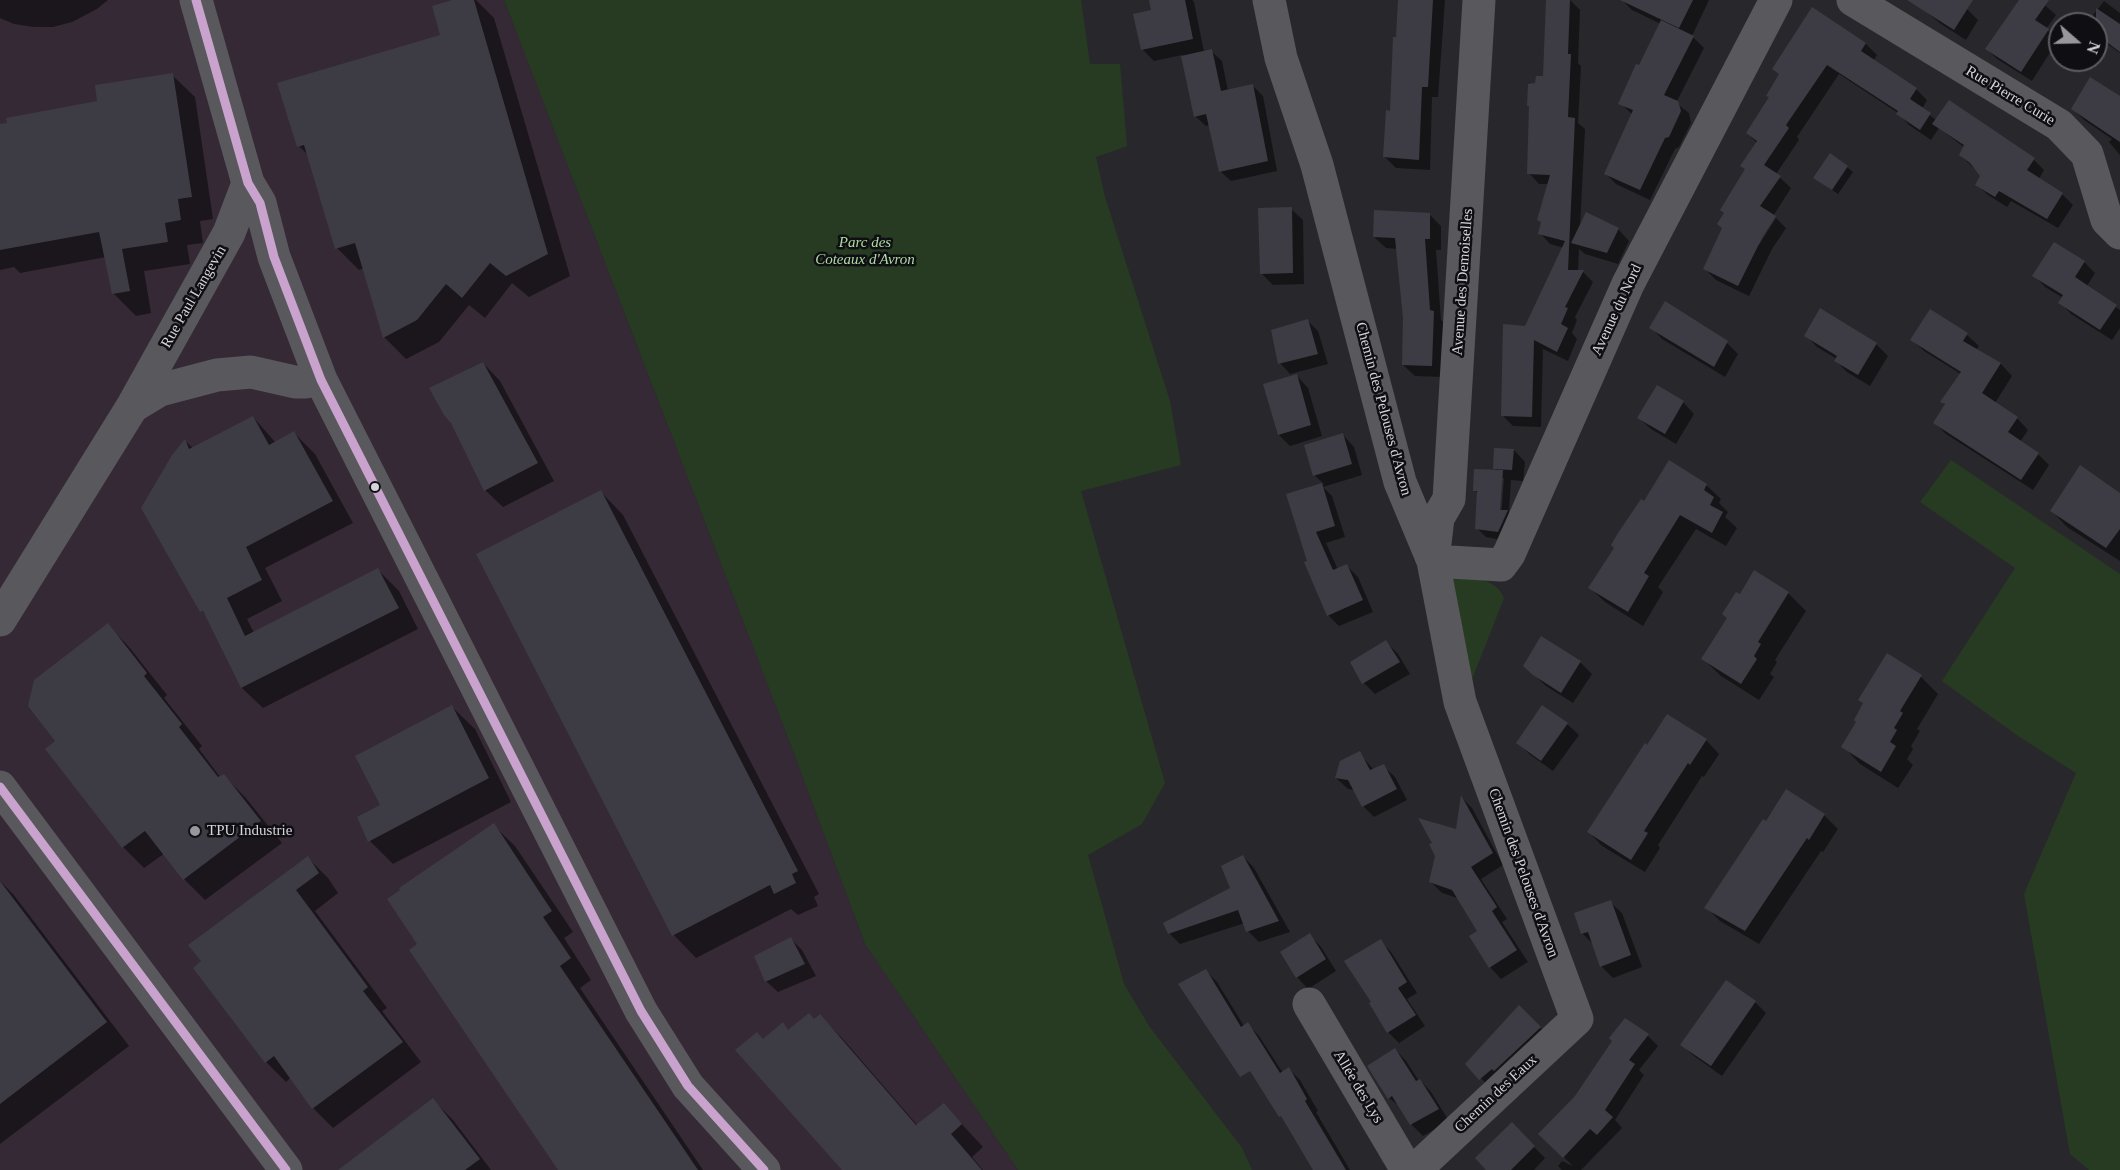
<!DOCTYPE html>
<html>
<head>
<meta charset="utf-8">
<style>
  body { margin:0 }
  #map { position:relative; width:2120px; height:1170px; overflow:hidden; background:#28282c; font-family:"Times New Roman",serif }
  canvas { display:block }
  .north { position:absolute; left:2048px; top:12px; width:60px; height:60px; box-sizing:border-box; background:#0f0f13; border:2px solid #5e5e62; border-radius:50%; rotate:110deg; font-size:16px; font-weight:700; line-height:24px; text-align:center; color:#d4d4d9 }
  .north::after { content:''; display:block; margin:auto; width:21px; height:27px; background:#98989c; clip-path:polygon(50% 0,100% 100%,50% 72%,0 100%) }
</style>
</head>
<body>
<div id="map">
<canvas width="2120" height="1170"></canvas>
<div class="north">N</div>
</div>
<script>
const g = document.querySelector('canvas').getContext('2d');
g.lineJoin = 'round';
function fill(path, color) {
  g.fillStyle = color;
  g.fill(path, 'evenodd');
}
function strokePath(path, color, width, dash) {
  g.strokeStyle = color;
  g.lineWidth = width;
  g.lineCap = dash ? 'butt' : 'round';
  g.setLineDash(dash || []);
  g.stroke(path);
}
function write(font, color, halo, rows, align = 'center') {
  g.font = font + ' "Times New Roman",serif';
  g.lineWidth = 5;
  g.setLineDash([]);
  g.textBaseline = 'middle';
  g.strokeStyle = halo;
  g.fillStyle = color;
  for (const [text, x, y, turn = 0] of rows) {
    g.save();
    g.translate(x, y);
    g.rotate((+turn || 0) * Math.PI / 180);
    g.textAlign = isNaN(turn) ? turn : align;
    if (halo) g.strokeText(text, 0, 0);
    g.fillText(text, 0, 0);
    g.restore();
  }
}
const industrial = new Path2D(`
  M0,0H504L790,743L865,944L1018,1170H0Z`);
const green = new Path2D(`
  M504,0H1081L1090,64H1120L1127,146L1096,157L1105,197L1170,401L1181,465L1081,491L1165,783L1142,824L1088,855L1124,984L1149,1026L1242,1148L1252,1170H1018L865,944L790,743Z
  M1951,460L2120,574V1170H2089L2070,1154L2024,894L2076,773L2018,736L1942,681L2015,568L1920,502Z
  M1456,577C1474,579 1496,578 1504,598L1467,692L1453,579Z`);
const shadow = new Path2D(`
  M0,0H108L97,9L72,22L53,27H34L14,24L0,18Z
  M457,0H476L494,18L570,276L529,297L512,283L485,318L469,305L439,342L406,359L384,337L364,268L359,270L337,248L310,157L299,146L442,36Z
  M1151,0H1192L1194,2L1204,52L1211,51L1222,61L1228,91L1253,86L1263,96L1277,171L1231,181L1220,171L1210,125L1206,126L1195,116L1182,55L1154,61L1142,49L1153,11Z
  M1400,0H1445L1438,97H1432L1430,170L1396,168L1385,157L1392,112Z
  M1547,0H1570L1580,10L1578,63L1581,66L1578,123L1585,129L1580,228L1618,229L1629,241L1618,264L1585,254L1579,249L1578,272H1583L1593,282L1575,317L1577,320L1572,333L1577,339L1568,361L1543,349L1541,427L1513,426L1503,416L1564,248L1550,244L1540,233L1542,223L1539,220L1549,184H1539L1529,173L1536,85L1545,77Z
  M1622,0H1709L1692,36L1704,48L1676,103L1689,113L1691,123L1679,147L1675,149L1650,200L1616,184L1606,174L1633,115L1620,103L1661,24L1632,10Z
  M1912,0H1955L1967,9L1978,20L1966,40L1941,24Z
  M2021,0H2039L2056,15L2046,29L2058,40L2032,81L1997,59L1987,49Z
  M2104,1L2120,13V53L2096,36V24H2086Z
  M1812,9L1866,44L1877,55L1873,61L1916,89L1927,100L1922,109L1936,120L2034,160L2044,170L2039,179L2062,194L2073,205L2058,228L2011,201L2007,207L1988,195L1977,185L1982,176L1960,155L1965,148L1939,128L1931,140L1909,125L1898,113L1839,74L1797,137L1799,140L1776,174L1791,188L1756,243L1759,245L1776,218L1786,228L1772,249L1749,296L1716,280L1705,269L1724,229L1757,143L1747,133L1770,98Z
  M172,75L195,97L213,219L200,221L203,243L187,245L190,264L144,271L151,313L136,316L114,294L106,257L20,273L14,267L0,270V126L99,102Z
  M2120,98V155L2109,142L2112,139L2084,120L2073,109Z
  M1847,167L1853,172L1838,194L1815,178Z
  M1291,209L1303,220L1304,284L1273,285L1261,273Z
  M1430,215L1441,226V250H1436L1441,320L1445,324L1443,377L1415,376L1403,365L1404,318L1397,249L1386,248L1374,237Z
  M2084,262L2095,273L2087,286L2120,310V328L2112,340L2071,314L2060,302L2063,298L2045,287L2034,275Z
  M1930,311L1967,335L1979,346L1976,350L2001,364L2012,376L1995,403L2017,418L2028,430L2020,442L2038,454L2049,465L2033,490L1946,434L1935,423L1946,406L1942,402L1961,374L1924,351L1912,340Z
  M1308,321L1318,331L1328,364L1290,374L1280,363Z
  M1651,327L1727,343L1738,354L1725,377L1662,339Z
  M1806,335L1876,344L1888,356L1870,386L1847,372L1836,361L1837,359L1817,347Z
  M483,363L500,381L554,481L503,507L485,490Z
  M1297,376L1308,388L1322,436L1290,446L1279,435Z
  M1683,402L1694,414L1676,444L1651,429L1639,418Z
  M253,417L276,443L294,433L315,454L353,523L265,568L282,601L247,619L254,633L378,570L399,591L418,629L263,708L242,688L207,616L202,611L185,441L193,448Z
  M1343,435L1354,447L1362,475L1323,487L1332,496L1345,537L1326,543L1338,570L1347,566L1358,577L1373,612L1339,626L1328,615L1288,495L1324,484L1314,475Z
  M1514,450L1525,462L1523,481L1511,480L1507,541L1486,537L1477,528L1479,494L1475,491L1497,472L1494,468ZM1501,478H1504L1501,517H1498Z
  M1706,485L1721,499L1719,503L1728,512L1725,517L1737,528L1726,546L1696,529L1658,587L1663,592L1643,626L1605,602L1590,588L1645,503Z
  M601,492L623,515L819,894L814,897L818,906L798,915L791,909L696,958L674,935L478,555Z
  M2120,493V561L2067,527L2052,511Z
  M1755,572L1788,593L1806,611L1775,660L1777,662L1770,674L1774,677L1759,700L1721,676L1703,659Z
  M108,625L129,647L167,695L164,698L202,746L199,749L220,777L223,775L245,797L282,843L205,900L184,879L165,853L144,868L123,847L57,742Z
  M1542,638L1580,662L1592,674L1573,703L1546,686L1525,666Z
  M1386,642L1398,654L1410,674L1375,694L1364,683Z
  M1887,655L1921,677L1938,694L1917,729L1920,731L1911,746L1913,749L1907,759L1913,765L1898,788L1860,764L1843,746L1858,722Z
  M452,707L475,729L511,802L393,864L370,841L359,818L382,806Z
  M1567,724L1579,735L1553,771L1529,754L1518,742Z
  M1706,740L1719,754L1704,777L1702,776L1658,845L1660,848L1645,872L1602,846L1589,832Z
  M1359,753L1374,770L1383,766L1395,777L1407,800L1374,817L1363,806L1355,790L1348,789L1336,778Z
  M1462,798L1472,808L1503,865L1481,879L1507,919L1502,922L1528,962L1501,979L1490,967L1479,932L1460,899L1442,893L1430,881L1457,831Z
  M1824,815L1838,829L1823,852L1821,851L1759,944L1720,921L1706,907L1766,823Z
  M493,825L515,846L573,932L564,938L591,980L580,988L703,1170H560L419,945Z
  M1243,856L1254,868L1290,932L1259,942L1248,931L1245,923L1180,944L1169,933L1232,888Z
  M308,858L328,878L338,893L315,911L387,1008L382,1011L421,1062L333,1128L313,1108L291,1077L286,1082L266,1062L203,962Z
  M0,881L13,894L129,1046L0,1144Z
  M1610,902L1622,913L1642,967L1613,978L1601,966L1594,945L1582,933Z
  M1310,935L1321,947L1336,971L1308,989L1297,977Z
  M791,939L802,950L816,976L778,992L766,981Z
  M1381,941L1391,952L1417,993L1407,999L1425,1026L1399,1043L1388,1032L1371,1004Z
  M1206,971L1217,982L1244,1026L1248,1024L1259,1036L1283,1073L1289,1069L1300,1080L1318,1111L1316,1112L1350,1170H1316L1251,1066L1201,1018L1180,985Z
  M1755,1002L1766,1013L1722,1076L1694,1056L1682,1045Z
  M1519,1007L1549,1036L1489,1087L1481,1078Z
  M820,1016L842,1038L918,1126L944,1105L983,1147L972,1157L983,1170H844L763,1041L783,1024L789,1031L814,1020Z
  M1625,1020L1648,1036L1658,1046L1639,1070L1644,1075L1615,1120L1622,1128L1581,1170H1562L1558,1166L1562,1161L1573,1166L1540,1134L1576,1097L1614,1041Z
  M1395,1049L1406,1061L1419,1081L1420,1080L1431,1092L1449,1121L1423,1136L1412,1125L1402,1108L1389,1098Z
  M433,1100L453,1120L491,1170H356Z
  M1512,1125L1545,1158L1534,1170H1488Z`);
const building = new Path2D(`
  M452,0H474L548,254L506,276L490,263L462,298L446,284L417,320L383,338L355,243L335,249L304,145L297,147L277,83L440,35L432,6Z
  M1149,0H1185L1193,39L1141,50L1133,14L1151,10Z
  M1398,0H1433L1428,87H1422L1419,160L1383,157L1386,110L1390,111L1393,37H1396Z
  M1546,0H1570L1568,54H1571L1568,117L1575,118L1568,270H1584L1565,307L1568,308L1561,324L1568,328L1557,352L1534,340L1532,417L1501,416L1503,324L1525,326L1565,241L1538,234L1541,222L1537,220L1550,175L1527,174L1529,106H1527L1528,84L1535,83L1536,76H1543Z
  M1620,0H1693L1679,28Z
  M1907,0H1973L1954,30Z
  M2019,0H2049L2035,20L2049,29L2021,72L1985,49Z
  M1812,7L1866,43L1861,51L1917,88L1910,99L1931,113L1920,130L1896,114L1898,111L1827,65L1786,125L1789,128L1764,165L1781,176L1760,206L1776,216L1762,238L1738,286L1703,269L1722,228L1717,224L1724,213L1720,210L1745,169L1740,166L1757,141L1746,133L1769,97L1766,96L1779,74L1772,69Z
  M2096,8L2120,24V52L2096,34Z
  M1661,20L1694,36L1664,95L1678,101L1681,111L1669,137L1665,138L1640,190L1604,174L1633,110L1618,104L1636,64L1639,65Z
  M1212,49L1221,91L1253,84L1268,161L1219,172L1206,114L1194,117L1181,56Z
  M173,73L192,197L178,199L181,220L165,223L168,242L122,249L130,291L112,294L99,232L0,250V124L7,123L6,118L97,101L95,85Z
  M2090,77L2120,96V142L2071,109Z
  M1949,100L2035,158L2027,170L2063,193L2047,219L1999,191L1995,197L1975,185L1980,176L1970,163L1959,155L1964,145L1932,124Z
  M1830,153L1848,166L1832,190L1813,178Z
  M1292,207L1293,273L1260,274L1258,208Z
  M1374,210L1430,213V239H1425L1430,310L1434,311L1432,366L1402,365L1403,318L1395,238L1373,237Z
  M1586,212L1619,228L1607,253L1571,243Z
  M2054,242L2085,261L2075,277L2117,305L2100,330L2058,303L2063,295L2032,276Z
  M1665,301L1728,341L1714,367L1649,328Z
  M1820,308L1877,343L1858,375L1834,361L1837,356L1804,336Z
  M1930,309L1968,333L1963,341L2001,363L1982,393L2018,417L2008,432L2039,453L2021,480L1933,423L1945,404L1940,402L1961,372L1910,340Z
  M1308,319L1318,354L1278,364L1271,330Z
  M483,362L538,463L484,491L451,423L444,415L429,388Z
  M1297,374L1311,425L1278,435L1263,384Z
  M1657,385L1684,401L1665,434L1637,418Z
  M253,416L269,445L294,431L333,501L246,547L262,580L227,598L245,636L378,568L399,608L241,688L203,611L200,612L141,508L172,455L185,439L189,449Z
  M1343,433L1352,464L1313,476L1304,445Z
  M1494,448L1514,449L1512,470L1493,469Z
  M1669,460L1707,484L1704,490L1714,497L1710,505L1723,512L1712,533L1680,515L1644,573L1649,576L1628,612L1588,588L1614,548L1611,545L1618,533L1641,499L1644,501Z
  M2080,465L2120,493V529L2106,548L2050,511Z
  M1474,469L1503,470L1500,510H1508L1498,532L1475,529L1477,491H1473Z
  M1322,483L1335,526L1316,532L1333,570L1347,564L1363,600L1327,616L1304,562L1307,561L1286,494Z
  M601,490L798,871L792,874L796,883L774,894L770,885L672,936L476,554Z
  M1754,570L1789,592L1758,642L1761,644L1754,656L1757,659L1741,684L1701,659L1727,618L1722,614L1736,592L1740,594Z
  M108,623L147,673L144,676L182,724L179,727L218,777L224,774L261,821L183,880L145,831L122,848L45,749L55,741L28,706L34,680Z
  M1541,636L1581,661L1561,693L1533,675L1523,666Z
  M1386,640L1400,662L1362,684L1350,662Z
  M1887,653L1922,675L1900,711L1903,713L1894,728L1897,730L1890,742L1896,746L1881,772L1841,747L1856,722L1854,720L1863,703L1858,700Z
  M452,705L489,778L368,842L357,817L380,805L355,756Z
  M1542,705L1568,723L1541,761L1516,743Z
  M1667,714L1707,739L1690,765L1688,763L1644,831L1648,833L1631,860L1587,832L1645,743L1647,745Z
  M1360,751L1370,770L1384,764L1397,789L1362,807L1348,780L1335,778L1340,761Z
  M1786,789L1825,814L1809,840L1807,838L1745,931L1704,908L1763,819L1766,821Z
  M1461,795L1493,853L1471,867L1497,907L1492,911L1517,950L1489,968L1469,936L1477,931L1452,890L1429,882L1435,856L1429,844L1432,843L1418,818L1456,829Z
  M494,823L552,911L543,917L571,958L560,966L698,1170H558L409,950L417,944L387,899L400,890L399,888Z
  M1243,855L1279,921L1246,932L1238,910L1168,934L1163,923L1230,888L1221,866Z
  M308,856L319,873L296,890L368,987L363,991L403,1042L312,1109L274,1056L265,1063L193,968L201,961L188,945Z
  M0,881L107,1022L0,1104Z
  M1611,900L1631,955L1600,967L1588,932L1581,934L1574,913Z
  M1310,933L1326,959L1296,978L1280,952Z
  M791,937L805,964L765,982L754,956Z
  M1381,939L1407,982L1398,988L1416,1015L1387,1033L1369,1003L1371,1002L1344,961Z
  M1206,969L1241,1027L1248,1022L1280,1073L1289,1067L1307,1099L1305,1101L1346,1170H1313L1281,1116L1279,1117L1250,1071L1240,1077L1178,984Z
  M1726,980L1756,1001L1711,1066L1680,1045Z
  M1519,1005L1541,1027L1494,1071L1492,1069L1479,1080L1465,1064Z
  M809,1013L814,1019L820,1014L916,1125L944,1103L962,1124L951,1134L982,1170H842L735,1050L757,1032L763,1039L783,1022L788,1030Z
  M1625,1018L1649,1034L1629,1060L1635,1064L1605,1110L1613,1117L1597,1135L1590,1129L1563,1158L1538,1134L1575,1096L1612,1041L1609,1038Z
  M1395,1048L1416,1081L1420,1079L1439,1109L1410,1125L1392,1096L1388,1099L1367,1066Z
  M433,1098L480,1159L465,1170H338Z
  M1512,1122L1535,1146L1511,1170H1486L1475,1158Z`);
const minor = new Path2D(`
  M196,0L248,183L260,203L274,257L321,380L641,1011L688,1086L764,1170
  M1269,0L1281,58L1317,165L1400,482L1433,561L1460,702L1577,1019L1415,1170
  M1853,0L2059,125L2087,154L2107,220L2120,233
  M132,407L160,390L217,375L251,372L295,382H306L320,378
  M1433,560L1438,518L1449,499L1479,0
  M1433,561L1501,565L1509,554L1628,284L1776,0
  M0,620L132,407L229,233L248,183
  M0,787L286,1170
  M1309,1004L1407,1170`);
const bus1 = new Path2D(`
  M196,0L248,183L260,203L274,257L321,380L641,1011L688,1086L764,1170
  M0,787L286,1170`);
const markers = [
  [375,487,5,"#d4d4d9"],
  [195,831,6,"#98989c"]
];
const streetNames = [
  ["Rue Pierre Curie",2010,96,31],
  ["Avenue des Demoiselles",1463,282,-86],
  ["Rue Paul Langevin",194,297,-60],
  ["Avenue du Nord",1617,310,-65],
  ["Chemin des Pelouses d'Avron",1383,409,75],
  ["Chemin des Pelouses d'Avron",1523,873,70],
  ["Allée des Lys",1358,1087,59],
  ["Chemin des Eaux",1496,1094,-43]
];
const parkNames = [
  ["Parc des",865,243],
  ["Coteaux d'Avron",865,260]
];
const poiNames = [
  ["TPU Industrie",207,831]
];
fill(industrial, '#342935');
fill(green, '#273b22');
fill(shadow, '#0007');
fill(building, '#3d3c45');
strokePath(minor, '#58585d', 33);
strokePath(bus1, '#c9a3cd', 9);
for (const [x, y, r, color] of markers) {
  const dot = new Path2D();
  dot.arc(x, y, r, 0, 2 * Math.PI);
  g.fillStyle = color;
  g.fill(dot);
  strokePath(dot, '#0f0f13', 2);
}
write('15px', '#d4d4d9', '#0f0f13', streetNames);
write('italic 15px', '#afdca4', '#0f0f13', parkNames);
write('15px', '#d4d4d9', '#0f0f13', poiNames, 'left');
</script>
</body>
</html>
